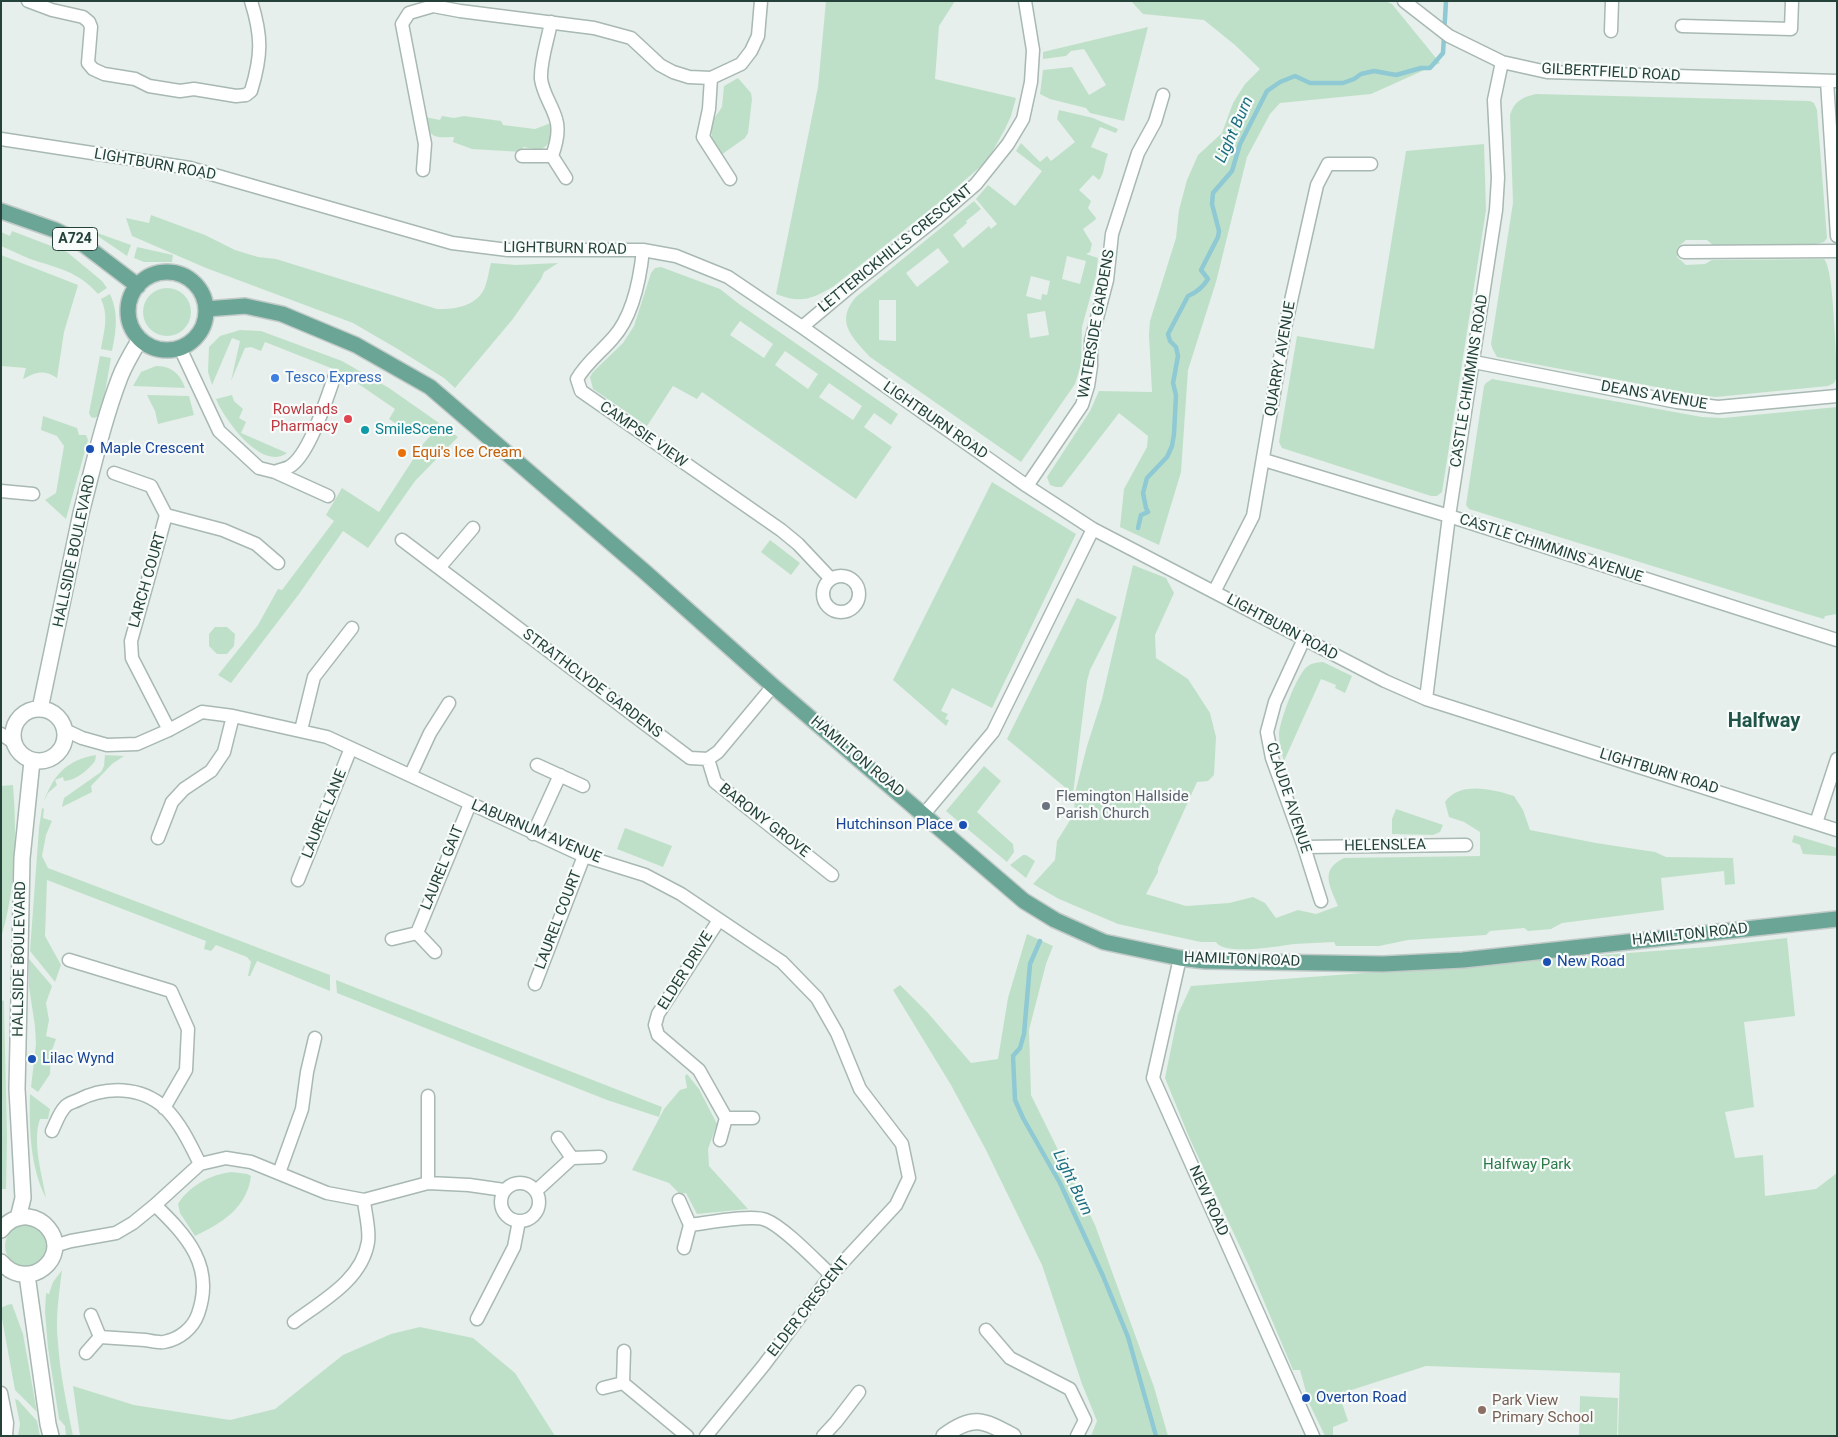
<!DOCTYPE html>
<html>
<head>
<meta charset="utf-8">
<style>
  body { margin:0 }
  #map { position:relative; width:1838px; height:1437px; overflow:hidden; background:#e6efeb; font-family:Roboto,sans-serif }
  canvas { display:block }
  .frame { position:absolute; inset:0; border:2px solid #24423a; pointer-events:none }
</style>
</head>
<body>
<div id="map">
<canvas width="1838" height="1437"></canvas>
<div class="frame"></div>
</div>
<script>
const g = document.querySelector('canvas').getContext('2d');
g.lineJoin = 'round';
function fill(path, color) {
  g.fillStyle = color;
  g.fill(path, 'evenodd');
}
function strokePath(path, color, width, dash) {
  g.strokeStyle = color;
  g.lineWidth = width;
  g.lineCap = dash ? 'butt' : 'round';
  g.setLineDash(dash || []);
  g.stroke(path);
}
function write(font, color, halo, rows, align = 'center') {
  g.font = font + ' Roboto,sans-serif';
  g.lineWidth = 4.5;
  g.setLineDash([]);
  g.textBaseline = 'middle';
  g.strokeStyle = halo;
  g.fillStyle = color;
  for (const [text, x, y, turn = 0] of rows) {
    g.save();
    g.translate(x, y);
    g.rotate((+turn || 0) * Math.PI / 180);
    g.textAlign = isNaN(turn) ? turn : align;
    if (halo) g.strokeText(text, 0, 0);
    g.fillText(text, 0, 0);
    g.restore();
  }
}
const green = new Path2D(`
  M826,1H955L939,26L935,79L1016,98L1011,116L1005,129L990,156L980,167L942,200L834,286C813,299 800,304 776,294L818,87Z
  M1131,1H1385L1392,4L1440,63L1371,94L1280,103L1270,114L1247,157L1216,282L1188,370L1181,472L1159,545L1120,527L1124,489L1147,447L1148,436L1119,413L1062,487H1056L1050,485L1047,477L1090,411L1099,391L1152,392L1149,335L1150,321L1176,238L1179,210L1187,180L1198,155L1222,133L1233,103L1245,84L1260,69L1235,45L1204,20L1143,14Z
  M1148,27L1124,121L1090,113L1086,108L1050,99L1040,94L1043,70L1072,67L1089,95L1106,85L1084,49L1071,51L1066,56L1043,59V52Z
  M738,78L751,93L752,99L748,133L745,138L721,155L712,139L711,123L722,107L724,86Z
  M1536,94L1810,101L1814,103L1817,110L1827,238L1824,242L1816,244L1713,245L1707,240H1686L1677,248V257L1686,265L1705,264L1712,260L1824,259C1834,269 1835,350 1837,368V377L1834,383L1828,386L1716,397L1699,395L1497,357L1493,350L1491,344L1513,203L1510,115C1514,101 1523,97 1536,94Z
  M1059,110L1093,118L1118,129L1116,133L1100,127L1091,147L1108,154C1104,162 1105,174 1099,180L1093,175L1079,190L1091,201L1088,208L1096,218L1095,220L1083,229L1092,244L1090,252L1086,254L1098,258L1096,276L1082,327L1081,365L1075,384L1021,462L870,357C853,338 834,322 856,297L974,201L981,209L966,221L967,223L953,235L963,248L989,226L991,229L997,224L976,199L988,185L1015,206L1042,171L1016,151L1021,143L1040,162L1047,156L1051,161L1075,142L1057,119ZM938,248L949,262L917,287L906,273ZM1067,256L1086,261L1080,284L1062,279ZM1031,276L1050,281L1047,295L1042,294L1041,300L1026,296ZM879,300H896V341L879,340ZM1045,311L1049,335L1030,338L1027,314Z
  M442,116L454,118L464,116L501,121L503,125L535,129L551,123C550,135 553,144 540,150L523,147L522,152L472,149L453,142L454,137C433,138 430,138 425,117L440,120Z
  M1484,144L1486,210L1442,492L1437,496H1431L1282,448L1279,442L1297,336L1374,349L1406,151Z
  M151,215L205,235L235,250L258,257L276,259L437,309C456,310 478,305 485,287C488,279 489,270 491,263L516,265L558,263L544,272L541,279L512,320L455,388L444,378L396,348L353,323L206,268L132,236L126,218L149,223Z
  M89,230L131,245L127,256Z
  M12,231L67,252L102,281L107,288L98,294C78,271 57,268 30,259C20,255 11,250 1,246V232L10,236Z
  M137,247L173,255L172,262H144L134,258Z
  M1,255L78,285L64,332L57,378C44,369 36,372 23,379L26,368L1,366Z
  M661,267L720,289L739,304L898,414L891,425L874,413L864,427L892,447L856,499L702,392L697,399L673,386L647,426L593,389L590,377L593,372L623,343L634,326L651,273L655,268ZM740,321L773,344L764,358L730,335ZM785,351L818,374L808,389L775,365ZM829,383L862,406L853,420L819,397Z
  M143 312a24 24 0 1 1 48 0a24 24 0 1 1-48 0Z
  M110,294C119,314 116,331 112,351L101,349C104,331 109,316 101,299Z
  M240,330L261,331L342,361L389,388L439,423L436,431L443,426L458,437L415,481L368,548L343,531L299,594L231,683L218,675L258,625L278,589L282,590L334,521L326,515L342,488L379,512L423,444L435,431L417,423L413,426L409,432L389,419L395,409L341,372L265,342L261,351L251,347L245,348L231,381L240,341L232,338L212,385L208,372L209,347L220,336Z
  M100,356L111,358L101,415L94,418L91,417L89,413Z
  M156,366C171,366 180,373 185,388L133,386L141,372Z
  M1492,379L1702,417L1723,418L1837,407V614L1825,616L1824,619L1807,614L1469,509L1466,505L1484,386L1486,383Z
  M147,395L189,396L194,415L158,424L155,411Z
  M232,395L234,401L243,409L239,418L246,422L241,433L287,453C262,472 224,419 216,399Z
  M43,416L77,428L79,435H86L88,440L66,519L45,500L56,493L64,446L57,436L41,430Z
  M992,482L1076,534L992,708L952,688L941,711L948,714L945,719L949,720L946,726L893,680Z
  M770,540L800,563L791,575L761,552Z
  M1133,565L1166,578L1174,593L1155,635L1156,658L1188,679L1210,713L1216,737L1214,775L1208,781L1197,782L1158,868V872L1146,894L1186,906L1229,903L1253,897L1265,903L1276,918L1298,910L1316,914L1338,906C1330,886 1319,870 1344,858L1480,856V832L1464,822L1449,817L1445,802C1459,781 1493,789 1514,796L1523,810L1530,830L1596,843L1655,852L1666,857L1733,858L1735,884L1725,885L1724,871L1661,878L1664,910L1562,923L1551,929L1528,931L1524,928L1490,931L1486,935L1408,940L1379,946H1336L1334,942C1321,943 1307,943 1294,944C1280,946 1224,956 1216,942H1201L1118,924L1059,899L1033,884L1055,860L1057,841L1074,814L1075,793L1087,746L1102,699Z
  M1077,598L1117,617L1090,670L1087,681L1073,794L1007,739Z
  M215,627H227L235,634L234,646L227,654H217L209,646V634Z
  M1323,662L1352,676L1345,693L1335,688L1336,685L1321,679L1284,761C1281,752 1279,743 1279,734C1280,720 1297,673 1308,666C1312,663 1318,662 1323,662Z
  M96,755L95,761C88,770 77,780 64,781L63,777L55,780L57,785L48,793L44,801C54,774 67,760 96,755Z
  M105,755L124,756L112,764L91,786L92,792L62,807L64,798L101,772L104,766Z
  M984,766L1001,781L977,812L1013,844L1014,852L1007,862L946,811Z
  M13,785C17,836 16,889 1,938V786Z
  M42,808L44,809L43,818L52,821L46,835L42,856L48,868L330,975V991L257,961L250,976H248L251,962L247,957L216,945L211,951L204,949L206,941L47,880L45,936L61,965L55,982L30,951L39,828Z
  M1396,809L1443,825L1440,832L1433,835L1392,834V819Z
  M625,828L672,846L663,867L617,849Z
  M1794,835L1837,848V856L1803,854L1800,845L1792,842Z
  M1023,855H1026L1035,861L1026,878L1010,865Z
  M1027,934L1053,946L1046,964L1029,1030L1031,1095L1095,1225L1154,1387L1168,1436H1091L1097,1421L1082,1384L1042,1265L986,1150L951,1085L893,990L900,985L928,1013L971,1063L998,1059L1008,998Z
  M1787,938L1795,1016L1744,1022L1754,1107L1725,1112L1735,1158L1763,1155L1765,1196L1816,1189L1837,1173V1436H1618L1620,1373L1426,1366L1339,1394L1348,1421L1333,1427V1436H1325L1309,1403L1300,1370H1293L1249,1266L1189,1137L1165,1078L1178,1014L1191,986L1708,947Z
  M29,959L52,986L46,1003L49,1020L46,1036L56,1039L51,1053L50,1074L38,1092L31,1087L36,1044L35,1026L29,987Z
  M336,980L662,1107L659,1117L607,1100L337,993Z
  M1,1000L4,1001V1007L7,1137L6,1189H1Z
  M687,1074L699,1089L717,1124L708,1149L709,1166L748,1209L697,1214L686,1193L680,1194L669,1183L632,1170L664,1109L680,1090L687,1088L685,1076Z
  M30,1094L50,1109L48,1119H40C32,1142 42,1174 46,1198C30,1167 29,1127 30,1094Z
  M232,1172L247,1174L251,1176C247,1208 222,1223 195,1236L180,1213L178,1204C189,1186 211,1174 232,1172Z
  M5 1246a21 21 0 1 1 42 0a21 21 0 1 1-42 0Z
  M62,1270C59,1294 55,1319 58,1343C60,1374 67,1405 73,1436H66L65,1426L59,1419L48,1348L45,1312L46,1293L49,1294L53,1282Z
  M12,1304L23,1334L37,1412L15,1390L1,1313V1308L7,1305Z
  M420,1327L473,1338L515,1373L555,1436H80L73,1386L134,1405L230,1420L275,1409L343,1355L391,1334Z
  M1580,1396L1618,1398L1617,1436H1579Z
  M15,1399L18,1400L37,1421L40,1436H18L20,1424Z`);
const stream = new Path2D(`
  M1138,528L1141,515L1148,512L1146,508L1143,493L1147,478L1167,457L1172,446L1174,434L1176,395L1173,383L1178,356L1176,347L1170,341L1168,334L1188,296C1198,292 1203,287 1208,279L1201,270L1218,237L1219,231L1212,204L1213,193L1232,171L1240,144L1267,91L1280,82L1295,76L1310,83H1343L1354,79L1361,74L1374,71L1396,75L1421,68H1430L1443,53L1446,1
  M1040,941L1030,964L1024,1034L1020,1048L1013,1056L1015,1100L1023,1118L1060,1183L1103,1276L1128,1337L1156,1436`);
const minor = new Path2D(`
  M28,1L52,10L83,17L89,22L91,27L88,63L93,69L104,74L135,79L149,86L180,91L194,89L236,96L246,95L251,91C262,55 262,36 251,1
  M1404,1L1449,36L1502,62L1547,72L1837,81
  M551,22C548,40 540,61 541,79C543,94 552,105 556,119C560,131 556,145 552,156L566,178
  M1682,26L1791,29L1792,1
  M1611,31L1612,1
  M711,78L709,109L703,137L730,179
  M1827,81L1837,236
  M1,139L190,168L452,243L508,250H643L676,256L728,277L802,327L1027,486L1093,529L1385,681L1426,699L1837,830
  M522,156H552
  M423,170L425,144L402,24L409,13L433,6L460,11L594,28L631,38L660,65L673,72L689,77L711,78L741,64L751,51L758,36L761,1
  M643,250C640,279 633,316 613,338C601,352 586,363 577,379L581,391L781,530L798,544L831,579
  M1684,252L1837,251
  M802,327L857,281L938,217L976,184L1008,144L1023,119L1031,82L1033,50L1025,1
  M180,348L219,431L259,468L275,472L328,496
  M1474,362L1677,402L1718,407L1837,396
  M1264,460L1449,516L1837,640
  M275,472C279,470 285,469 289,467C309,456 326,400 334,378
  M114,473L151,486L166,515
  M1027,486L1082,405L1088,386L1091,366V341L1107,280L1112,234L1138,153L1155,122L1163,95
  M1,491L33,494
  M402,540L690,758L708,759L718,752L773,686
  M439,568L473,528
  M823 594a18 18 0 1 1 36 0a18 18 0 1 1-36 0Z
  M1214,592L1253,516L1286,323L1317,185L1328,164H1371
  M1304,639L1275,702L1267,732L1272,758L1304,847L1321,901
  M1426,699L1449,516L1496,210L1498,178L1494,100L1502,62
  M65,730L82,738L107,745L137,744L169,730L202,712L233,716L327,737L584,856L645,875L681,894L782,962L817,998L837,1033L860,1089L902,1144L909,1178L896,1205L831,1275L764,1365L706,1436
  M169,730L132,658L131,641L166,515L223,530L256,544L278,563
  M301,730L314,677L352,628
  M1,734L13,742
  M708,759L715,782L832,875
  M537,765L583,786
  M411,774L430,733L449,703
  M924,814L993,732L1093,529
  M1816,823L1837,759
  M533,834L560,775
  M158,838L172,802L184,789L211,771L224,752L233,716
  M1304,847L1466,845
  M298,880L351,748
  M719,920L658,1014L655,1025L658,1035L699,1070L726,1118
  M417,933L470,804
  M392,939L417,933L435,952
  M1180,958L1153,1078L1313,1436
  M69,960L171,991L188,1029L186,1070L164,1108
  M535,984L584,856
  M52,1131C56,1123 59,1113 65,1107C68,1103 74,1102 78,1100C106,1086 141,1086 165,1108C181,1124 190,1144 200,1164
  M558,1138L572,1158
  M720,1140L726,1118H753
  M279,1173L302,1109L307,1072L315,1038
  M428,1183V1096
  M501 1202a19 19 0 1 1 38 0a19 19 0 1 1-38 0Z
  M536,1191L572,1158L600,1157
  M679,1200L690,1225L684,1248
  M690,1225C707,1223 752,1214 766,1220C784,1227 816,1261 831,1275
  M54,1246L71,1241L116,1233L133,1223L155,1205L200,1164L226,1158L251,1162L327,1193L364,1200L428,1183L469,1185L504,1190
  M477,1319L514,1247L519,1221
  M294,1322C322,1301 362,1280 368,1242C370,1229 365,1213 364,1200
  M986,1330L1010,1358L1070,1389L1085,1420L1077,1436
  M100,1337C115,1338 130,1339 145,1340C151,1341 159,1343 164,1342C180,1339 193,1328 198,1314C215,1266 187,1236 155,1205
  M624,1351L623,1383L687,1436
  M86,1353L100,1337L91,1315
  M603,1388L623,1383
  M1,1393L7,1423L6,1436
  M823,1436L836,1422L859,1392`);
const tertiary = new Path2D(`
  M40,709L81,513C93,468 103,421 120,377C125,364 133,351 140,339
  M13 735a26 26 0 1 1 52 0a26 26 0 1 1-52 0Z
  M18,1218L23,1198L17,1089L22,858L32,761
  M1,1230C7,1222 17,1216 28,1217C36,1218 43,1222 48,1228C72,1257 28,1294 1,1262
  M27,1275L48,1424L51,1436
  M944,1436C973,1414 983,1420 1013,1436`);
const primary = new Path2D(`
  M1,211L55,230L83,244L138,286
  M128 311a39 39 0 1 1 78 0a39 39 0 1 1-78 0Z
  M206,309L245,306L282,314L356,345L430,387L645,572L773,686L1024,901L1055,920L1104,942L1180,958L1205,961L1383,964L1463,960L1837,919`);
const markers = [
  [275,378,5,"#3f7fe0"],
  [348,419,5,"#e0444e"],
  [365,430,5,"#0f9aa8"],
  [90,449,5,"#1a4fb4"],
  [402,453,5,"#e8710a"],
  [1046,806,5,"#6b7280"],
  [963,825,5,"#1a4fb4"],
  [1547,962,5,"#1a4fb4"],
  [32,1059,5,"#1a4fb4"],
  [1306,1398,5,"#1a4fb4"],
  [1482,1410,5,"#8d6e63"]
];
const shields = [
  [75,239,45]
];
const shieldNames = [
  ["A724",75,239]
];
const streetNames = [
  ["GILBERTFIELD ROAD",1611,73,3],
  ["LIGHTBURN ROAD",155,165,10],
  ["LIGHTBURN ROAD",565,249,1],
  ["LETTERICKHILLS CRESCENT",896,249,-39],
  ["WATERSIDE GARDENS",1097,324,-80],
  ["QUARRY AVENUE",1281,359,-80],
  ["CASTLE CHIMMINS ROAD",1470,381,-81],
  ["DEANS AVENUE",1654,396,10],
  ["LIGHTBURN ROAD",935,421,35],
  ["CAMPSIE VIEW",643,435,35],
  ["CASTLE CHIMMINS AVENUE",1551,549,18],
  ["HALLSIDE BOULEVARD",75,551,-78],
  ["LARCH COURT",148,580,-74],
  ["LIGHTBURN ROAD",1282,628,28],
  ["STRATHCLYDE GARDENS",592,684,37],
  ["HAMILTON ROAD",857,757,40],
  ["LIGHTBURN ROAD",1659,772,17],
  ["CLAUDE AVENUE",1288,798,72],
  ["LAUREL LANE",325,814,-68],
  ["BARONY GROVE",764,821,38],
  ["LABURNUM AVENUE",536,832,23],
  ["HELENSLEA",1385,846,-1],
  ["LAUREL GAIT",443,868,-68],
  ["LAUREL COURT",559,920,-69],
  ["HAMILTON ROAD",1690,935,-6],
  ["HALLSIDE BOULEVARD",20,959,-89],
  ["HAMILTON ROAD",1242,960,2],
  ["ELDER DRIVE",686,971,-58],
  ["NEW ROAD",1208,1201,66],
  ["ELDER CRESCENT",809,1307,-52]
];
const shopNames = [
  ["Tesco Express",285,378]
];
const healthNames = [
  ["Rowlands",338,410],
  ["Pharmacy",338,427]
];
const cultureNames = [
  ["SmileScene",375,430]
];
const transitNames = [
  ["Maple Crescent",100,449],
  ["Hutchinson Place",953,825,"right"],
  ["New Road",1557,962],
  ["Lilac Wynd",42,1059],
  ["Overton Road",1316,1398]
];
const foodNames = [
  ["Equi's Ice Cream",412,453]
];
const worshipNames = [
  ["Flemington Hallside",1056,797],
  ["Parish Church",1056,814]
];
const parkNames = [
  ["Halfway Park",1527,1165]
];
const educationNames = [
  ["Park View",1492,1401],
  ["Primary School",1492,1418]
];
const waterNames = [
  ["Light Burn",1235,130,-66],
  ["Light Burn",1072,1183,64]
];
const districtNames = [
  ["Halfway",1764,722]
];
fill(green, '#bfe0c8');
strokePath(stream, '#8ec9d4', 4.5);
strokePath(minor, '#a8b8b2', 15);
strokePath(tertiary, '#a8b8b2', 18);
strokePath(primary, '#c2cac8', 18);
strokePath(minor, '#fff', 12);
strokePath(tertiary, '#fff', 15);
strokePath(primary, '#6aa596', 15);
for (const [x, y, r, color] of markers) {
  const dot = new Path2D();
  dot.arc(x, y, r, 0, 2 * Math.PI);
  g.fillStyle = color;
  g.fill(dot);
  strokePath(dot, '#f7fbf9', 2);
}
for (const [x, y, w] of shields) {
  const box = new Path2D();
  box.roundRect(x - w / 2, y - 11.5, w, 23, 4);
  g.fillStyle = '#f7fbf9';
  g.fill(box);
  strokePath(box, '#24423a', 1);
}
write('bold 14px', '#24423a', null, shieldNames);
write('15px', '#24423a', '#f7fbf9', streetNames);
write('15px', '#366cbe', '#f7fbf9', shopNames, 'left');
write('15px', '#be3a42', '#f7fbf9', healthNames, 'right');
write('15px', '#0d838f', '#f7fbf9', cultureNames, 'left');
write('15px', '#164399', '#f7fbf9', transitNames, 'left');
write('15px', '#c56008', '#f7fbf9', foodNames, 'left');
write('15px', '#5b616d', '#f7fbf9', worshipNames, 'left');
write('15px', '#2d7a4b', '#f7fbf9', parkNames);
write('15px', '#785e54', '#f7fbf9', educationNames, 'left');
write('italic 16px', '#1c6f80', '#f7fbf9', waterNames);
write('bold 20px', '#1f5548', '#f7fbf9', districtNames);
</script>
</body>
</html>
